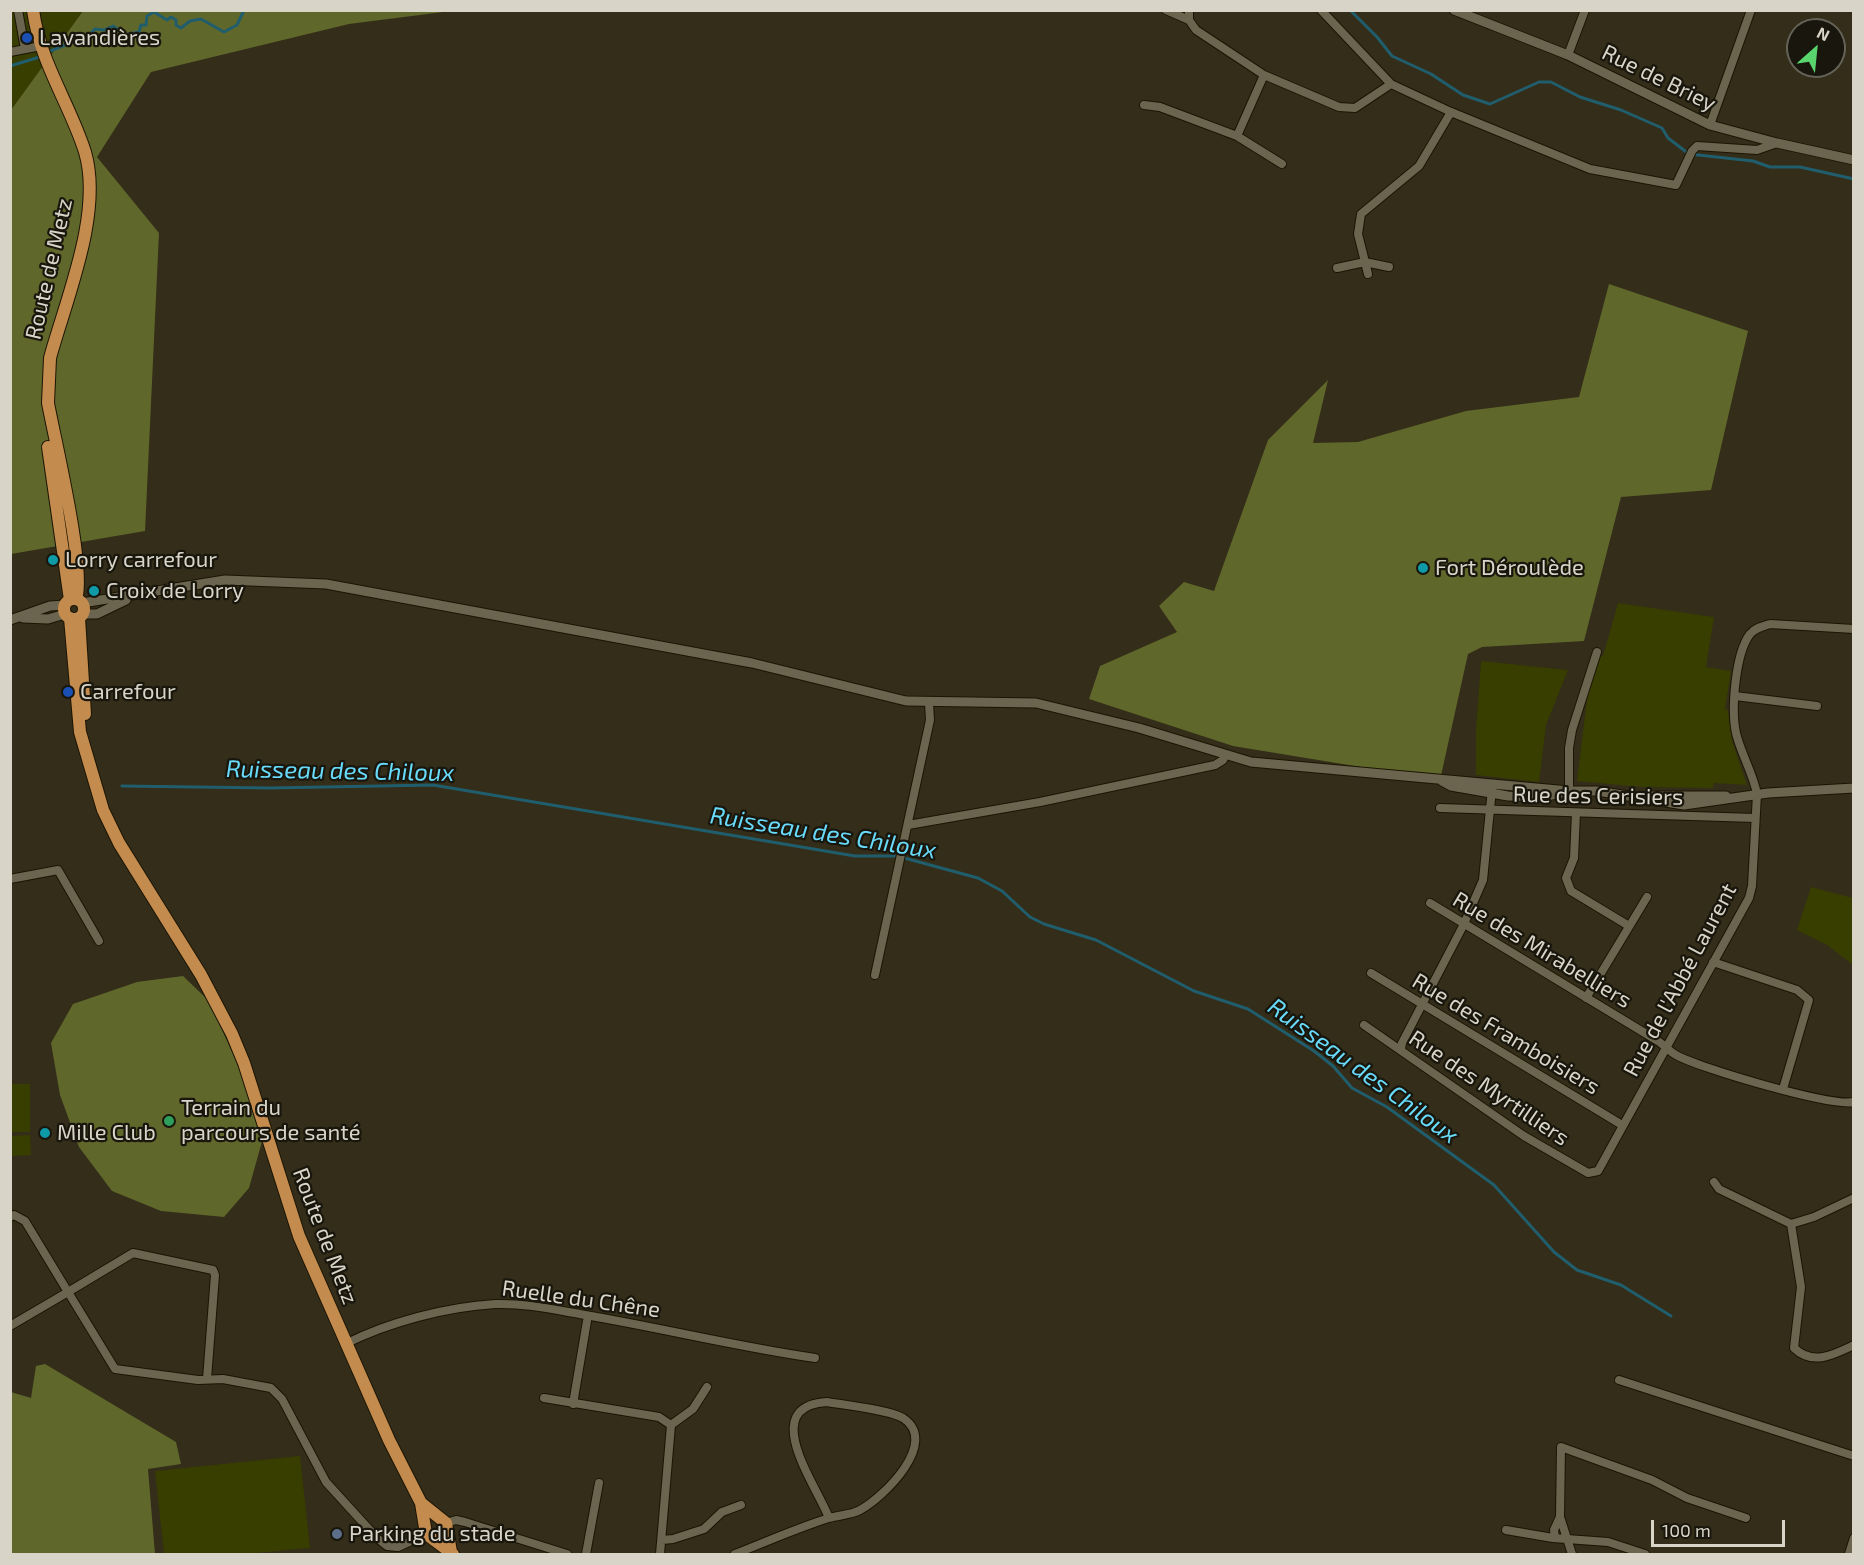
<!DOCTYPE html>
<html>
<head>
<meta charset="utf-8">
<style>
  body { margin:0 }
  #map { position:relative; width:1864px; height:1565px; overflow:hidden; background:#332d19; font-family:"Exo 2",sans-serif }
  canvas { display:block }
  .frame { position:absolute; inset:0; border:12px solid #d8d5c8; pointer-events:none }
  .north { position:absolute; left:1786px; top:18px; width:60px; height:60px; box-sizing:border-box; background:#18160d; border:2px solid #656258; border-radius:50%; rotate:27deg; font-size:16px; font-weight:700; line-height:24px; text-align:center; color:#d8d5c8 }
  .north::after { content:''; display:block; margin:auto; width:21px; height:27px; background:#5ad56e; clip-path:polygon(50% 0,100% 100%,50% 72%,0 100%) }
  .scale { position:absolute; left:1651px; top:1520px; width:134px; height:27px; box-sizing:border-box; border:3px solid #d8d5c8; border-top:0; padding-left:8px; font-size:18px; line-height:21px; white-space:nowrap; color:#d8d5c8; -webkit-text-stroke:4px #18160d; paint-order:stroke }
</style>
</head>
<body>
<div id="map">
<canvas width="1864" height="1565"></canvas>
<div class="frame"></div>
<div class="north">N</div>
<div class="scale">100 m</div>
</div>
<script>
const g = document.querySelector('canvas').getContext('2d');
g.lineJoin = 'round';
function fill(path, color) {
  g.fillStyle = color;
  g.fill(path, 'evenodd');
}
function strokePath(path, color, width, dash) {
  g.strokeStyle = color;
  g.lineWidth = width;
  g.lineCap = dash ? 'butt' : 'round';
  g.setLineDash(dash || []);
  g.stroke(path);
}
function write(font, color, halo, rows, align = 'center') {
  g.font = font + ' "Exo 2",sans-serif';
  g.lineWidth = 4.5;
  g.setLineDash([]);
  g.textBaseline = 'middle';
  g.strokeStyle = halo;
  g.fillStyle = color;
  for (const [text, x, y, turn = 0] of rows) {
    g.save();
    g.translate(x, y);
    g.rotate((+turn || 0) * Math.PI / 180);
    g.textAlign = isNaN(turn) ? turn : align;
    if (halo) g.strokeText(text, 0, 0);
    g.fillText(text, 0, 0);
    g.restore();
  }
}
const green = new Path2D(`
  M11,11H83L11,110Z
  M1618,603L1714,617L1706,667L1731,671L1725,709L1728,710L1732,741L1747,785L1714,783L1713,788L1642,787L1577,781L1588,691L1599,656H1603Z
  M1481,661L1568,670L1546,725L1539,782L1476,775V730Z
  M1811,887L1853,898V965L1827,945L1797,930Z
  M11,1084H30V1132H11Z
  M30,1135L31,1155L11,1156V1136Z
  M300,1456L310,1548L246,1554H164L155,1471Z`);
const forest = new Path2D(`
  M83,11H451L349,24L151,72L97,157L159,233L145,531L11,554V110Z
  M1609,284L1748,331L1711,490L1621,497L1584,641L1482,647L1468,654L1440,780L1233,746L1089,699L1100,666L1177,632L1159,606L1184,582L1214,591L1268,440L1328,380L1313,443L1358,442L1466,411L1579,397Z
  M183,976L208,1000L236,1060L263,1138L249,1188L224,1217L161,1211L112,1191L79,1147L60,1095L51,1043L73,1004L137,982Z
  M45,1364L176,1442L181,1464L148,1469L155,1554H11V1392L31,1398L36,1366Z`);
const stream = new Path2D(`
  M1350,10L1377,37L1392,56L1431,74L1463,95L1490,104L1539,82H1551L1580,97L1621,110L1662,128L1668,138L1689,154L1753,161L1770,167H1800L1854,179
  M48,52L89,35L95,29L104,30L113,26L125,35L139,32L141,25H146L147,16L154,12L167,20L171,17L176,20V25L181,28L190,21L201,19L224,32L237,25L244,10
  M10,66L43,56
  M122,786L270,788L433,785L855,856H897L978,878L1002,891L1030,917L1044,924L1096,940L1194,991L1248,1009L1314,1051L1333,1066L1352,1088L1387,1107L1494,1185L1554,1252L1577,1270L1621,1285L1671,1316`);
const minor = new Path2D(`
  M18,10L25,49
  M1166,10L1189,20
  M1189,10V20L1196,30L1264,75L1339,107L1355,108L1391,84L1321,10
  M10,52L41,46
  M1568,55L1585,10
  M1391,84L1451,112L1590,169L1676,185L1692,151L1697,146L1757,150L1777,143
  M1144,105L1160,107L1237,136L1264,75
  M1710,125L1751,10
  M1237,136L1282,164
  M1337,268L1365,262L1389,267
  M1368,274L1358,234L1361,214L1419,166L1451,112
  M1735,696L1817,706
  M1569,791V748L1572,730L1597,652
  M1440,808L1755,818
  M1576,813L1574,858L1566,878L1571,891L1629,926
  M908,825L1040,802L1215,765L1223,760L1225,756
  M10,879L58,870L99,941
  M1430,903L1658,1041C1664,1045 1669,1051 1676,1055C1699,1068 1831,1107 1854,1102
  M1713,962L1797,990L1809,1000L1783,1089
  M1371,973L1622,1125
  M875,975L930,720L929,703
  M1586,998L1647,897
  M1364,1025L1524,1136L1588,1173L1598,1171L1749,898L1752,886L1757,794C1753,773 1741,754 1736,733C1731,710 1735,654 1750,634C1755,628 1763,626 1770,624L1854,629
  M1401,1049L1402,1043L1464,924L1483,880L1492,789
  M1714,1182L1719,1189L1791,1224L1814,1217L1854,1198
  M10,1217L14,1215L25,1221L68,1292L133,1253L213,1270L215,1275L207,1379
  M1791,1224L1801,1287L1794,1348C1813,1366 1833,1355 1854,1345
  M10,1326L68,1292L115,1369L198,1380L223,1379L271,1388L282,1399L326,1482L377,1538L387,1546L398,1547L426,1534
  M345,1344C389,1322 446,1307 495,1304C525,1303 556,1310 585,1315C662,1328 738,1347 815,1358
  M1619,1380L1854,1456
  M544,1398L659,1417L671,1425L660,1554
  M573,1404L587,1321
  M671,1425L693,1409L707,1387
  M1560,1517L1572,1554
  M446,1523L456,1520L465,1522L567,1554
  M1506,1530L1553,1538L1608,1542L1645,1554
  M1555,1538L1554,1530L1560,1517L1561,1447L1652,1480L1687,1498L1746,1518
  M662,1540L673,1539L704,1529L722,1512L741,1505
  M586,1554L599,1483
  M735,1554C766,1542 797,1528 829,1518C839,1515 851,1515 860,1510C884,1497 940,1442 903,1418C890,1410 844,1405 827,1402C757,1406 817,1486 829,1518
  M1849,1554L1854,1538`);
const tertiary = new Path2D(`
  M1454,10L1568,55L1710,125L1777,143L1854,160
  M82,603L225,580L326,584L752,663L906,701L1036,703L1139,728L1251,762L1569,791
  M83,614H97L126,600
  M23,618L48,619L65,614
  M10,620L50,606L65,605
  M1442,781L1451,786L1508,796L1543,797L1569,791H1597L1684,805L1768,793L1854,788
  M1650,796H1726`);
const primary = new Path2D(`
  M33,10C40,63 70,104 85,152C103,213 66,299 50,358L48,403C55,441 86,569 76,599
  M48,447L70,600
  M64 609a10 10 0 1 1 20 0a10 10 0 1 1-20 0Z
  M70,618L80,732L103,810L119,843L201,975L232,1034L244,1063L299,1236L389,1440L421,1503L426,1534L453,1554
  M79,618L85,714
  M421,1503L446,1523L451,1552`);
const markers = [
  [27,38,6,"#1a4fb4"],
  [53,560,6,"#0f9aa8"],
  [1423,568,6,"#0f9aa8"],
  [94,591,6,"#0f9aa8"],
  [68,692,6,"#1a4fb4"],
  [169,1121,6,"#2e9e5b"],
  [45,1133,6,"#0f9aa8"],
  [337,1534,6,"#5c6f8a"]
];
const poiNames = [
  ["Lavandières",39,38],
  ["Lorry carrefour",65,560],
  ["Fort Déroulède",1435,568],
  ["Croix de Lorry",106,591],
  ["Carrefour",80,692],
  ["Terrain du",181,1108],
  ["parcours de santé",181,1133],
  ["Mille Club",57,1133],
  ["Parking du stade",349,1534]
];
const streetNames = [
  ["Rue de Briey",1659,78,26],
  ["Route de Metz",49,269,-77],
  ["Rue des Cerisiers",1598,796,1],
  ["Rue des Mirabelliers",1542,950,31],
  ["Rue de l'Abbé Laurent",1680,980,-62],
  ["Rue des Framboisiers",1506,1034,31],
  ["Rue des Myrtilliers",1489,1088,34],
  ["Route de Metz",325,1236,69],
  ["Ruelle du Chêne",581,1299,8]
];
const waterNames = [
  ["Ruisseau des Chiloux",340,771,1],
  ["Ruisseau des Chiloux",823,833,9],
  ["Ruisseau des Chiloux",1363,1071,36]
];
fill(green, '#383d00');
fill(forest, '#60672b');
strokePath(stream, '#215e6d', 3);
strokePath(minor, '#1b1503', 10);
strokePath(tertiary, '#1b1503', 11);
strokePath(primary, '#1b1503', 14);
strokePath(minor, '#6b654f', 8);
strokePath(tertiary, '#6b654f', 9);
strokePath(primary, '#c48b4e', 12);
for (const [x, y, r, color] of markers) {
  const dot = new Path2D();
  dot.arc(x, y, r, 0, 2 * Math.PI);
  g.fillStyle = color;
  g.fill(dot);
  strokePath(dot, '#18160d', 2);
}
write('22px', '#d8d5c8', '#18160d', poiNames, 'left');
write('22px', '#d8d5c8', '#18160d', streetNames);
write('italic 24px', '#68dbfb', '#18160d', waterNames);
</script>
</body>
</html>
